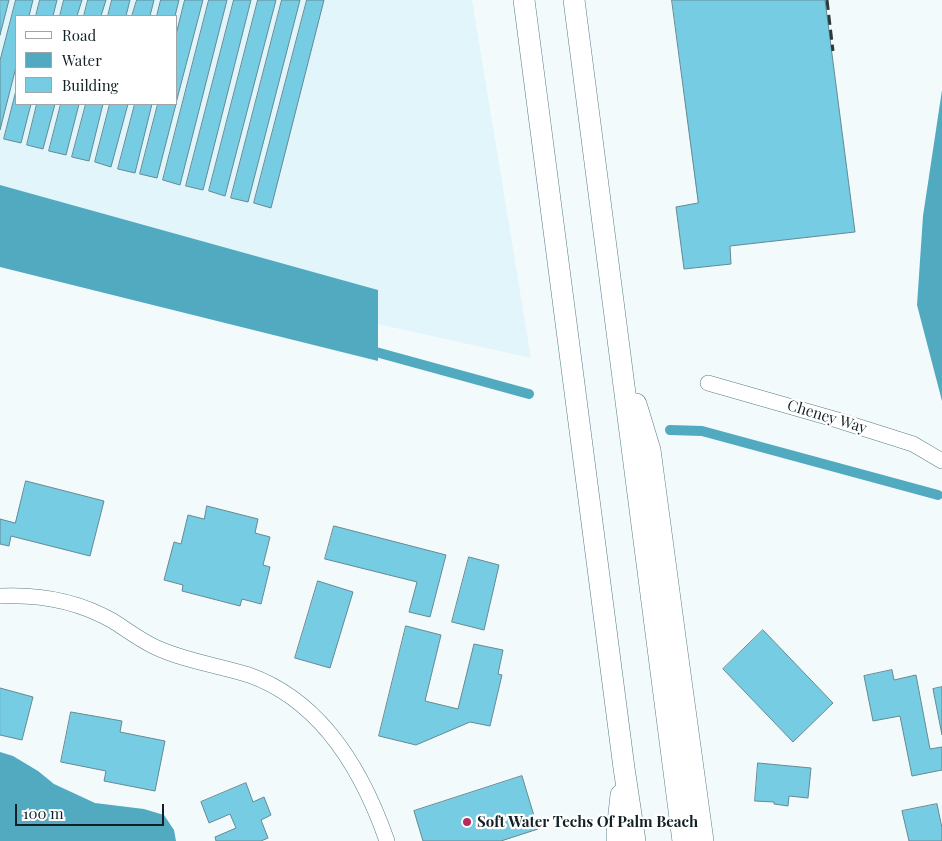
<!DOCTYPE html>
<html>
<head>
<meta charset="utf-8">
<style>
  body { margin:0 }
  #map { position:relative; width:942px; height:841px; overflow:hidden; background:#f2fafc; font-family:"Playfair Display",serif }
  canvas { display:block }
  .legend { position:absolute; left:15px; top:15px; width:162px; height:90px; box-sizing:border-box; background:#fff; border:1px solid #a0a6a8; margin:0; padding:6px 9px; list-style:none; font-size:15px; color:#112125 }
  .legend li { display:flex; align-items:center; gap:10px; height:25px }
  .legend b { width:25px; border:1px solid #a0a6a8 }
  .scale { position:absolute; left:15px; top:804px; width:149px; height:22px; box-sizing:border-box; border:2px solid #112125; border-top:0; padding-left:6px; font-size:15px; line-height:18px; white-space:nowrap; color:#112125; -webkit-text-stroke:4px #fff; paint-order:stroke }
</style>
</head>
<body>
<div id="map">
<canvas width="942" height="841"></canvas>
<ul class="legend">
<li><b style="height:6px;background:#fff"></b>Road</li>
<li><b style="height:14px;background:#52aac1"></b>Water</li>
<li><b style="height:14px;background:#75cce3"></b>Building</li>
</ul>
<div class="scale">100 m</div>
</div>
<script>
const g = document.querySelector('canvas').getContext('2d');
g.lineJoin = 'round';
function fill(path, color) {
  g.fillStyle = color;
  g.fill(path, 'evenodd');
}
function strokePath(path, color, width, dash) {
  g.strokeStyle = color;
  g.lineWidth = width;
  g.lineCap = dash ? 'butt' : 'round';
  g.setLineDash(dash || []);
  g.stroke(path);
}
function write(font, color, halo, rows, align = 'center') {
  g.font = font + ' "Playfair Display",serif';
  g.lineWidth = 4.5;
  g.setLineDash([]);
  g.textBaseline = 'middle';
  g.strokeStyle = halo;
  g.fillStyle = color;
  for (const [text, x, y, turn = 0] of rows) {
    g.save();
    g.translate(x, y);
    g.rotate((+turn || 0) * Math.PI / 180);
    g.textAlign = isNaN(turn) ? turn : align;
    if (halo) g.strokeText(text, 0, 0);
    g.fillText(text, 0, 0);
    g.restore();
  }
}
const built = new Path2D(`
  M0,0H472L531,358L378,324V290L0,185ZM16,16H176V104H16Z`);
const water = new Path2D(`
  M942,90V401L917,305L923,216Z
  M0,185L378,290V361L0,267Z
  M0,752L13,756L38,771L54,784L95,803L144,809L164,815L174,830L176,841H0Z`);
const canal = new Path2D(`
  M365,349L529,394
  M670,430L702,431L938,495`);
const building = new Path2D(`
  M0,0H9L0,35Z
  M16,0H33L29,16H16V67L0,130V61Z
  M40,0H57L53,16H36Z
  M64,0H82L77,16H60Z
  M88,0H106L101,16H84Z
  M112,0H130L126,16H108Z
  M137,0H154L150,16H132Z
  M161,0H179L175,16H157Z
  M185,0H203L176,103V35Z
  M209,0H227L180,185L163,180Z
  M234,0H251L203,190L186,186Z
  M258,0H276L225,196L209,191Z
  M282,0H300L248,202L231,198Z
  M307,0H324L271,208L254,203Z
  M672,0H825L855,232L730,246L731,264L684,269L676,207L698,203Z
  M16,91V104H31L21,143L4,139Z
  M37,104H55L43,149L27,145Z
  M61,104H79L66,155L49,151Z
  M86,104H103L89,161L72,157Z
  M110,104H128L111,167L95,162Z
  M135,104H152L135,173L118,169Z
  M158,104H176L157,178L140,174Z
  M26,481L104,501L90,556L11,536L9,546L0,544V519L15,523Z
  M207,506L258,519L255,533L270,537L263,565L270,567L261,604L242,599L240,606L182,591L183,585L164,580L174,542L181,544L188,515L204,519Z
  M334,526L446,555L430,617L409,612L417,582L325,559Z
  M469,557L499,565L484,630L452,622Z
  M318,581L353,592L330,668L295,658Z
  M406,626L441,635L425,701L458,709L474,644L503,650L498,674L502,675L490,726L470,722L416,745L379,736Z
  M763,630L833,703L793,742L723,669Z
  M892,670L894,680L916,675L930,749L942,747V770L912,776L900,716L873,721L864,676Z
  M942,687V735L933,689Z
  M0,688L33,697L22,740L0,735Z
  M71,712L122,721L120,732L165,741L155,791L104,781L106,771L61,762Z
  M758,763L811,768L808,798L789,796L788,806L774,804V802L755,801Z
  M522,776L538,829L501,841H423L414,811Z
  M246,783L253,802L264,797L271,815L261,820L268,838L261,841H216L215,837L236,828L230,814L209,823L201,802Z
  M937,804L942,828V841H909L902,811Z`);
const minor = new Path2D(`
  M708,383L834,419L913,444L942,461
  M0,596C39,594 78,601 113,621C127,630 140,640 155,647C185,661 217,665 249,675C322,701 363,772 387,841`);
const highway = new Path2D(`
  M524,0L624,768L635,841
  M574,0L683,841
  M636,404L650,450L676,644L703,841
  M617,841V832L621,795`);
const rail = new Path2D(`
  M827,0L833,51`);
const markers = [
  [467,822,5,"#ba2b5a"]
];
const streetNames = [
  ["Cheney Way",827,417,17]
];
const poiNames = [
  ["Soft Water Techs Of Palm Beach",477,822]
];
fill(built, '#e1f5fb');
fill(water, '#52aac1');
strokePath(canal, '#52aac1', 10);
fill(building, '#75cce3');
strokePath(building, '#648a94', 1);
strokePath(minor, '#587e88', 16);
strokePath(highway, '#587e88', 22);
strokePath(minor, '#fff', 15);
strokePath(highway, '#fff', 21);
strokePath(rail, '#2b3a3e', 3, [10, 5]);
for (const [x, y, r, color] of markers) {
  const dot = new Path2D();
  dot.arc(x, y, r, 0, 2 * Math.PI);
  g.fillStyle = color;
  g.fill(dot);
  strokePath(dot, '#fff', 2);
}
write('15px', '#112125', '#fff', streetNames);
write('bold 15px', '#112125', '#fff', poiNames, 'left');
</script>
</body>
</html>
